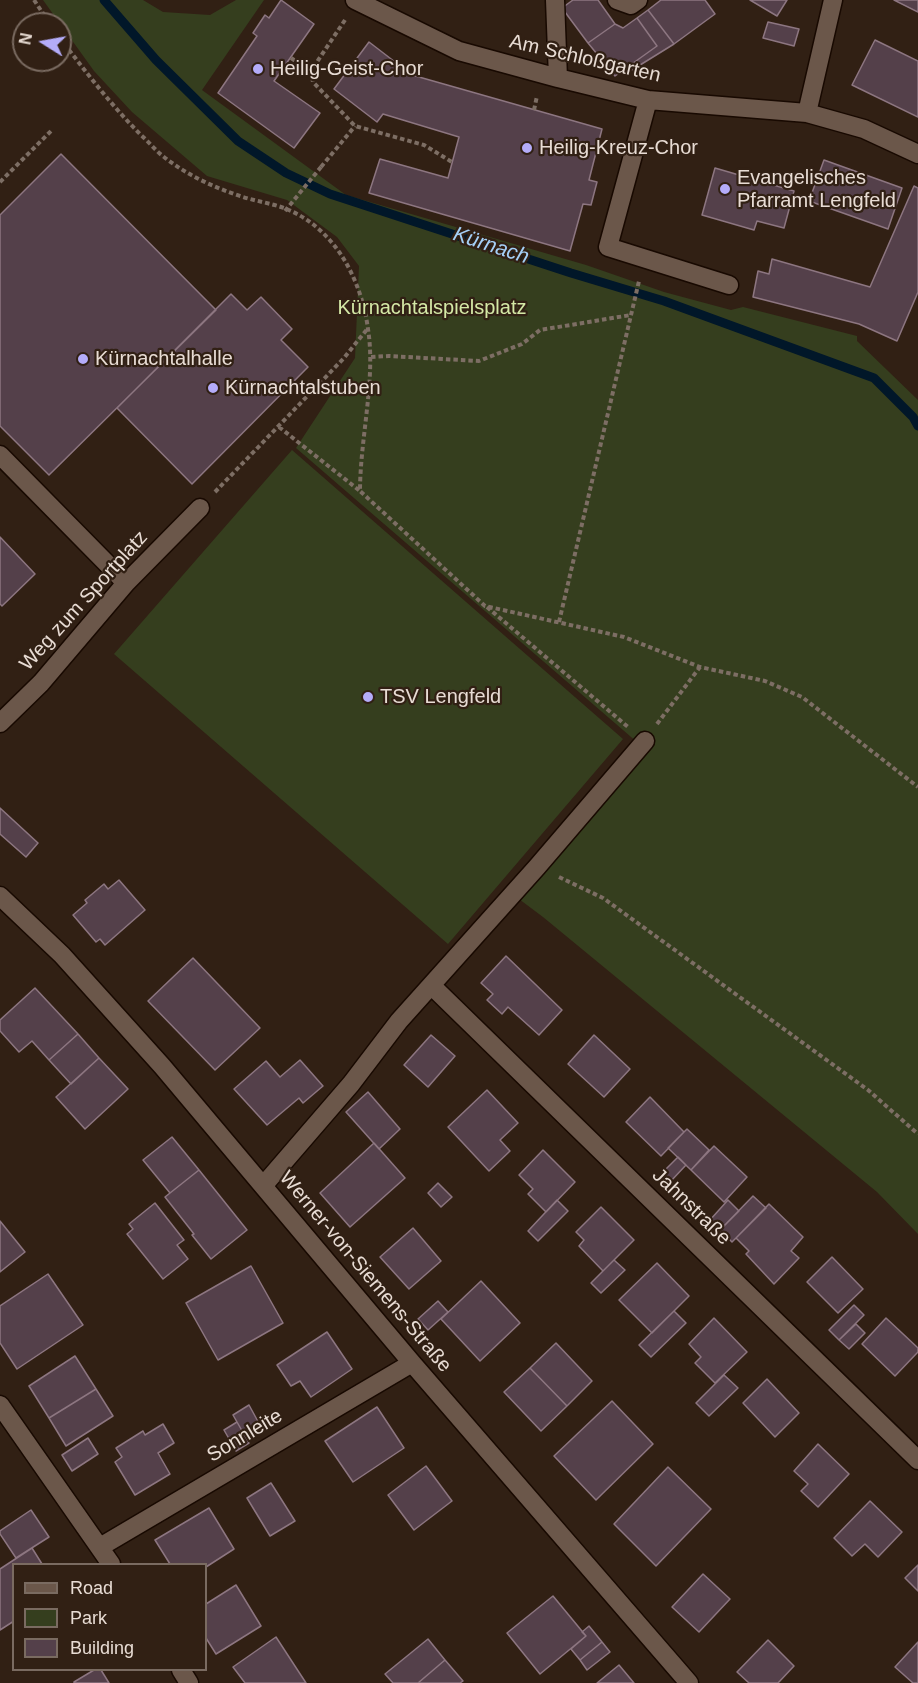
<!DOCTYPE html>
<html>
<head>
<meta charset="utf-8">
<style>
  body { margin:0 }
  #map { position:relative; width:918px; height:1683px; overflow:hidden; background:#312014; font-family:Helvetica,sans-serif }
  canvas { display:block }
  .legend { position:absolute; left:12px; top:1563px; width:195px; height:108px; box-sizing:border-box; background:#312014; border:2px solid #7a6b61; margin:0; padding:8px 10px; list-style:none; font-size:18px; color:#e8dcd4 }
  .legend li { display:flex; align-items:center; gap:12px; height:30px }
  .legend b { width:30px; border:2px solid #7a6b61 }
  .north { position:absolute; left:12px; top:12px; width:60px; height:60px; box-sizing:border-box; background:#312014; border:2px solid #7a6b61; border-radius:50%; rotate:281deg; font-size:16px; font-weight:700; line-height:24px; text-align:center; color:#e8dcd4 }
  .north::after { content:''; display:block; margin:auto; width:21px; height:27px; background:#b4acf9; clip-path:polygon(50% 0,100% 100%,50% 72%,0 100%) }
</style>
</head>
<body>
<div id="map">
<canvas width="918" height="1683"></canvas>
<ul class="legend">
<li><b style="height:8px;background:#6b574a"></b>Road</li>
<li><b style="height:16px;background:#353e1e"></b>Park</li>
<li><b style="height:16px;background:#54404a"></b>Building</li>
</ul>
<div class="north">N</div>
</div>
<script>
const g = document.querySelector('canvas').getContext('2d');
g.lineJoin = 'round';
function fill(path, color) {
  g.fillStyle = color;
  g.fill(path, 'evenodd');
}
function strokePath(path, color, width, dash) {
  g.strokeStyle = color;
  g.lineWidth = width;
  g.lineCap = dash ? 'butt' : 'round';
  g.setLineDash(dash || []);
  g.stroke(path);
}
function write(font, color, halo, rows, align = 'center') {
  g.font = font + ' Helvetica,sans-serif';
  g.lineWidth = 4.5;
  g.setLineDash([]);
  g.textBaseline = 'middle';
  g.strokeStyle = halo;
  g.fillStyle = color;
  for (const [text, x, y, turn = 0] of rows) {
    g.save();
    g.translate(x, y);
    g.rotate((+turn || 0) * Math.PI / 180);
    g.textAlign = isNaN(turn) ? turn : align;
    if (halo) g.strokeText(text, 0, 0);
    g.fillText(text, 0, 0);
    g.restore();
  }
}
const green = new Path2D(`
  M43,0H143L163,12L210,15L236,0H264L202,90L346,195L586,265L664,292L731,310L743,307L857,336V341L918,400V1234L877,1192L543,917L515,896L645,749L296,448L355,358L359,266L337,237L287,200L207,176L132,112L94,71Z
  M292,450L623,739L448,944L114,654Z`);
const stream = new Path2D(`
  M104,0L156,60L238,141L286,173L330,194L571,273L664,301L874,378L913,417L918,426`);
const building = new Path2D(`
  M281,0L314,24L274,81L320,113L294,148L218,93L257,36L253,33L265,15L269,18Z
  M573,0H598L615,24L588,43L562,8Z
  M661,0H705L715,14L674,44L648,10Z
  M750,0H787L777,16Z
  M894,0H918V12Z
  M648,10L674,44L632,70L629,66L657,46L637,18Z
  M637,18L657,46L615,76L588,43L615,24L623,28Z
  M768,22L799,29L794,46L763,38Z
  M875,40L918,61V117L852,85Z
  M369,42L412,75L602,129L589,180L597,182L591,205L583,204L570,251L369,193L380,159L448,178L459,137L383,114L377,122L334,89Z
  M61,154L216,310L49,475L0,426V215Z
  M824,160L902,188L888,229L809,201Z
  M715,168L794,191L784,228L757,221L754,230L702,215Z
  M914,186L918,188V292L897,341L859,324L753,297L758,271L769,274L772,259L870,287Z
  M231,294L247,310L261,297L292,329L281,340L308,367L192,484L117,408Z
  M0,537L35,574L2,606L0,604Z
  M0,808L38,843L26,857L0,834Z
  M119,880L145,910L105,945L100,939L96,942L73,915L87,903L85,900L104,884L108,889Z
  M506,956L562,1010L539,1035L508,1007L502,1014L487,1000L493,994L481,983Z
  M193,958L260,1028L215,1070L148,1001Z
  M35,988L78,1034L49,1060L32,1041L19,1052L0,1031V1020Z
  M78,1034L99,1058L71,1084L49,1060Z
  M431,1035L455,1056L428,1087L404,1065Z
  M594,1035L630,1069L604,1097L568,1064Z
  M99,1058L128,1089L85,1129L56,1097Z
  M300,1060L323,1086L303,1103L299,1098L267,1125L234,1089L266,1061L280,1077Z
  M487,1090L518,1123L500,1140L510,1151L489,1171L448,1127Z
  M368,1092L400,1129L379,1149L346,1112Z
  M650,1097L684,1132L661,1156L626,1122Z
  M687,1129L709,1150L691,1170L668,1148Z
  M172,1137L199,1170L170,1193L143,1160Z
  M374,1143L405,1178L350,1227L320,1193Z
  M714,1146L747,1177L724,1202L691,1170Z
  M543,1150L575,1182L546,1212L528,1194L533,1189L519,1175Z
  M678,1157L686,1165L670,1182L662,1173Z
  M199,1170L247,1230L211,1259L192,1235L194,1234L165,1197Z
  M438,1183L452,1197L441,1207L428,1193Z
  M753,1196L766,1208L732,1242L720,1230Z
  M557,1200L568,1211L538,1241L528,1231Z
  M728,1200L739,1211L720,1230L710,1220Z
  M155,1203L184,1240L177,1245L188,1259L163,1279L127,1234L133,1229L129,1224Z
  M769,1204L803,1237L791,1251L799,1258L774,1284L746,1254L749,1251L736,1238Z
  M601,1207L634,1240L603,1271L579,1246L584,1240L576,1232Z
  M0,1221L25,1252L0,1272Z
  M413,1228L441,1261L409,1289L380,1257Z
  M832,1257L863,1289L838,1313L807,1282Z
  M614,1260L625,1270L601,1293L591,1283Z
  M657,1263L689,1296L652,1333L619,1300Z
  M251,1266L283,1323L218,1360L186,1303Z
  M48,1274L83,1325L17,1369L0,1343V1306Z
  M481,1281L520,1323L480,1361L441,1319Z
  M438,1301L448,1312L428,1330L418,1319Z
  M854,1305L864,1315L839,1340L829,1330Z
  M674,1311L686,1323L651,1357L639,1345Z
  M714,1318L747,1352L715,1383L695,1363L701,1357L689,1344Z
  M886,1318L918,1348V1352L895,1376L862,1344Z
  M856,1324L865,1333L849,1349L839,1340Z
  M327,1332L352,1369L311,1397L300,1381L291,1386L277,1365Z
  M556,1343L592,1381L567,1406L530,1368Z
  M75,1356L96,1389L49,1418L29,1386Z
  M530,1368L567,1406L541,1431L504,1392Z
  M724,1375L738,1388L709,1416L696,1403Z
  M767,1379L799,1413L775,1437L743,1403Z
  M96,1389L113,1416L66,1446L49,1418Z
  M612,1401L653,1444L596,1500L554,1456Z
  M249,1405L261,1427L245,1436L233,1415Z
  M377,1407L404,1448L353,1482L325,1441Z
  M237,1422L249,1443L236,1451L224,1430Z
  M163,1424L174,1443L158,1453L170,1474L135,1495L115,1462L122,1457L116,1448L143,1431L145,1435Z
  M88,1438L98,1454L72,1471L62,1455Z
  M818,1444L849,1474L818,1507L801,1491L808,1484L794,1471Z
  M426,1466L452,1501L414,1530L388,1495Z
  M668,1467L711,1509L656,1566L614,1524Z
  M271,1483L295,1521L270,1536L247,1498Z
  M870,1501L902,1532L878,1557L865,1544L852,1556L834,1538Z
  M209,1508L234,1549L206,1567V1564H170L155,1540Z
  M31,1510L49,1537L16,1558L0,1534V1531Z
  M32,1548L42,1564H14V1621L0,1630V1569Z
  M918,1565V1591L905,1578Z
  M703,1574L730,1599L699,1632L672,1607Z
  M236,1585L261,1626L216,1654L206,1638V1604Z
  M553,1596L586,1636L540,1674L507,1633Z
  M589,1626L602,1642L580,1660L571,1649L586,1636L582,1632Z
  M276,1637L306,1683H245L233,1667Z
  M428,1639L445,1660L418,1683H393L385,1674Z
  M768,1640L794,1666L778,1683H749L737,1672Z
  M602,1642L610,1652L587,1670L580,1660Z
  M918,1642V1683H913L895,1667Z
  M445,1660L463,1681L460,1683H418Z
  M619,1665L634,1683H597Z
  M94,1670H101L109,1683H74V1682Z`);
const path = new Path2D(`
  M34,0L50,24
  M345,20L311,71L313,82L355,126L424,145L452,162
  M60,38C85,71 111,105 141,135C149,142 156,151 164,157C187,175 213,187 240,196C255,201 270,203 284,208C334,227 361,278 368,329C376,379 360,439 360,491L485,606L624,637L700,667L765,681L802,697L918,787
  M291,58L311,71
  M534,110L537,96
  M321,167L355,126
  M0,182L53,129
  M371,357L389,356L479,361L522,344L540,330L631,315
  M279,427L360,491
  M215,492L344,358L368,328
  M487,607L628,727
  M559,622L639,281
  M657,724L700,667
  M559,877L603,898L868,1090L918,1134`);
const minor = new Path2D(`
  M355,0L459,51L558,78L648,100L807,113L864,129L918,154
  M555,0L558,78
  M617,0L631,5L638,0
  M648,100L608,247L729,285
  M807,113L833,0
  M0,455L126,583
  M0,723L41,683L126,583L200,508
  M0,896L62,955L162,1066L412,1363L689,1683
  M432,986L918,1460
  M263,1186L351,1084L399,1021L537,867L645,741
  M0,1405L111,1564
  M100,1547L412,1363
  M181,1670L189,1683`);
const pathBridge = new Path2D(`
  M285,211L321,167`);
const markers = [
  [258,69,6,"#b4acf9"],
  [527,148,6,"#b4acf9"],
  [725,189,6,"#b4acf9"],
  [83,359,6,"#b4acf9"],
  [213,388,6,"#b4acf9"],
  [368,697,6,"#b4acf9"]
];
const streetNames = [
  ["Am Schloßgarten",585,59,13],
  ["Weg zum Sportplatz",84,601,-48],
  ["Jahnstraße",691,1207,44],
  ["Werner-von-Siemens-Straße",365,1272,50],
  ["Sonnleite",245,1436,-31]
];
const poiNames = [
  ["Heilig-Geist-Chor",270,69],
  ["Heilig-Kreuz-Chor",539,148],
  ["Evangelisches",737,178],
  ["Pfarramt Lengfeld",737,201],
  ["Kürnachtalhalle",95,359],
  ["Kürnachtalstuben",225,388],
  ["TSV Lengfeld",380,697]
];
const parkNames = [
  ["Kürnachtalspielsplatz",432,308]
];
const waterNames = [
  ["Kürnach",491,246,18]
];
fill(green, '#353e1e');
strokePath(stream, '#011729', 9);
fill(building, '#54404a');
strokePath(building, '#8d7681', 1.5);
strokePath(minor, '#180901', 21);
strokePath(path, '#7d6e64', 4, [4.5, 3]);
strokePath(minor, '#6b574a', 18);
strokePath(pathBridge, '#7d6e64', 4, [4.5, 3]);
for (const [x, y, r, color] of markers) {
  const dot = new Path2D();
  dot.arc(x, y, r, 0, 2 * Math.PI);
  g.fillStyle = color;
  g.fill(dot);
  strokePath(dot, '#312014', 2);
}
write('20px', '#e8dcd4', '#312014', streetNames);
write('20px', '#e8dcd4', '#312014', poiNames, 'left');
write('20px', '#d4e8a6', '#312014', parkNames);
write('italic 21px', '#a5d0f7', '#312014', waterNames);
</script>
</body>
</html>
